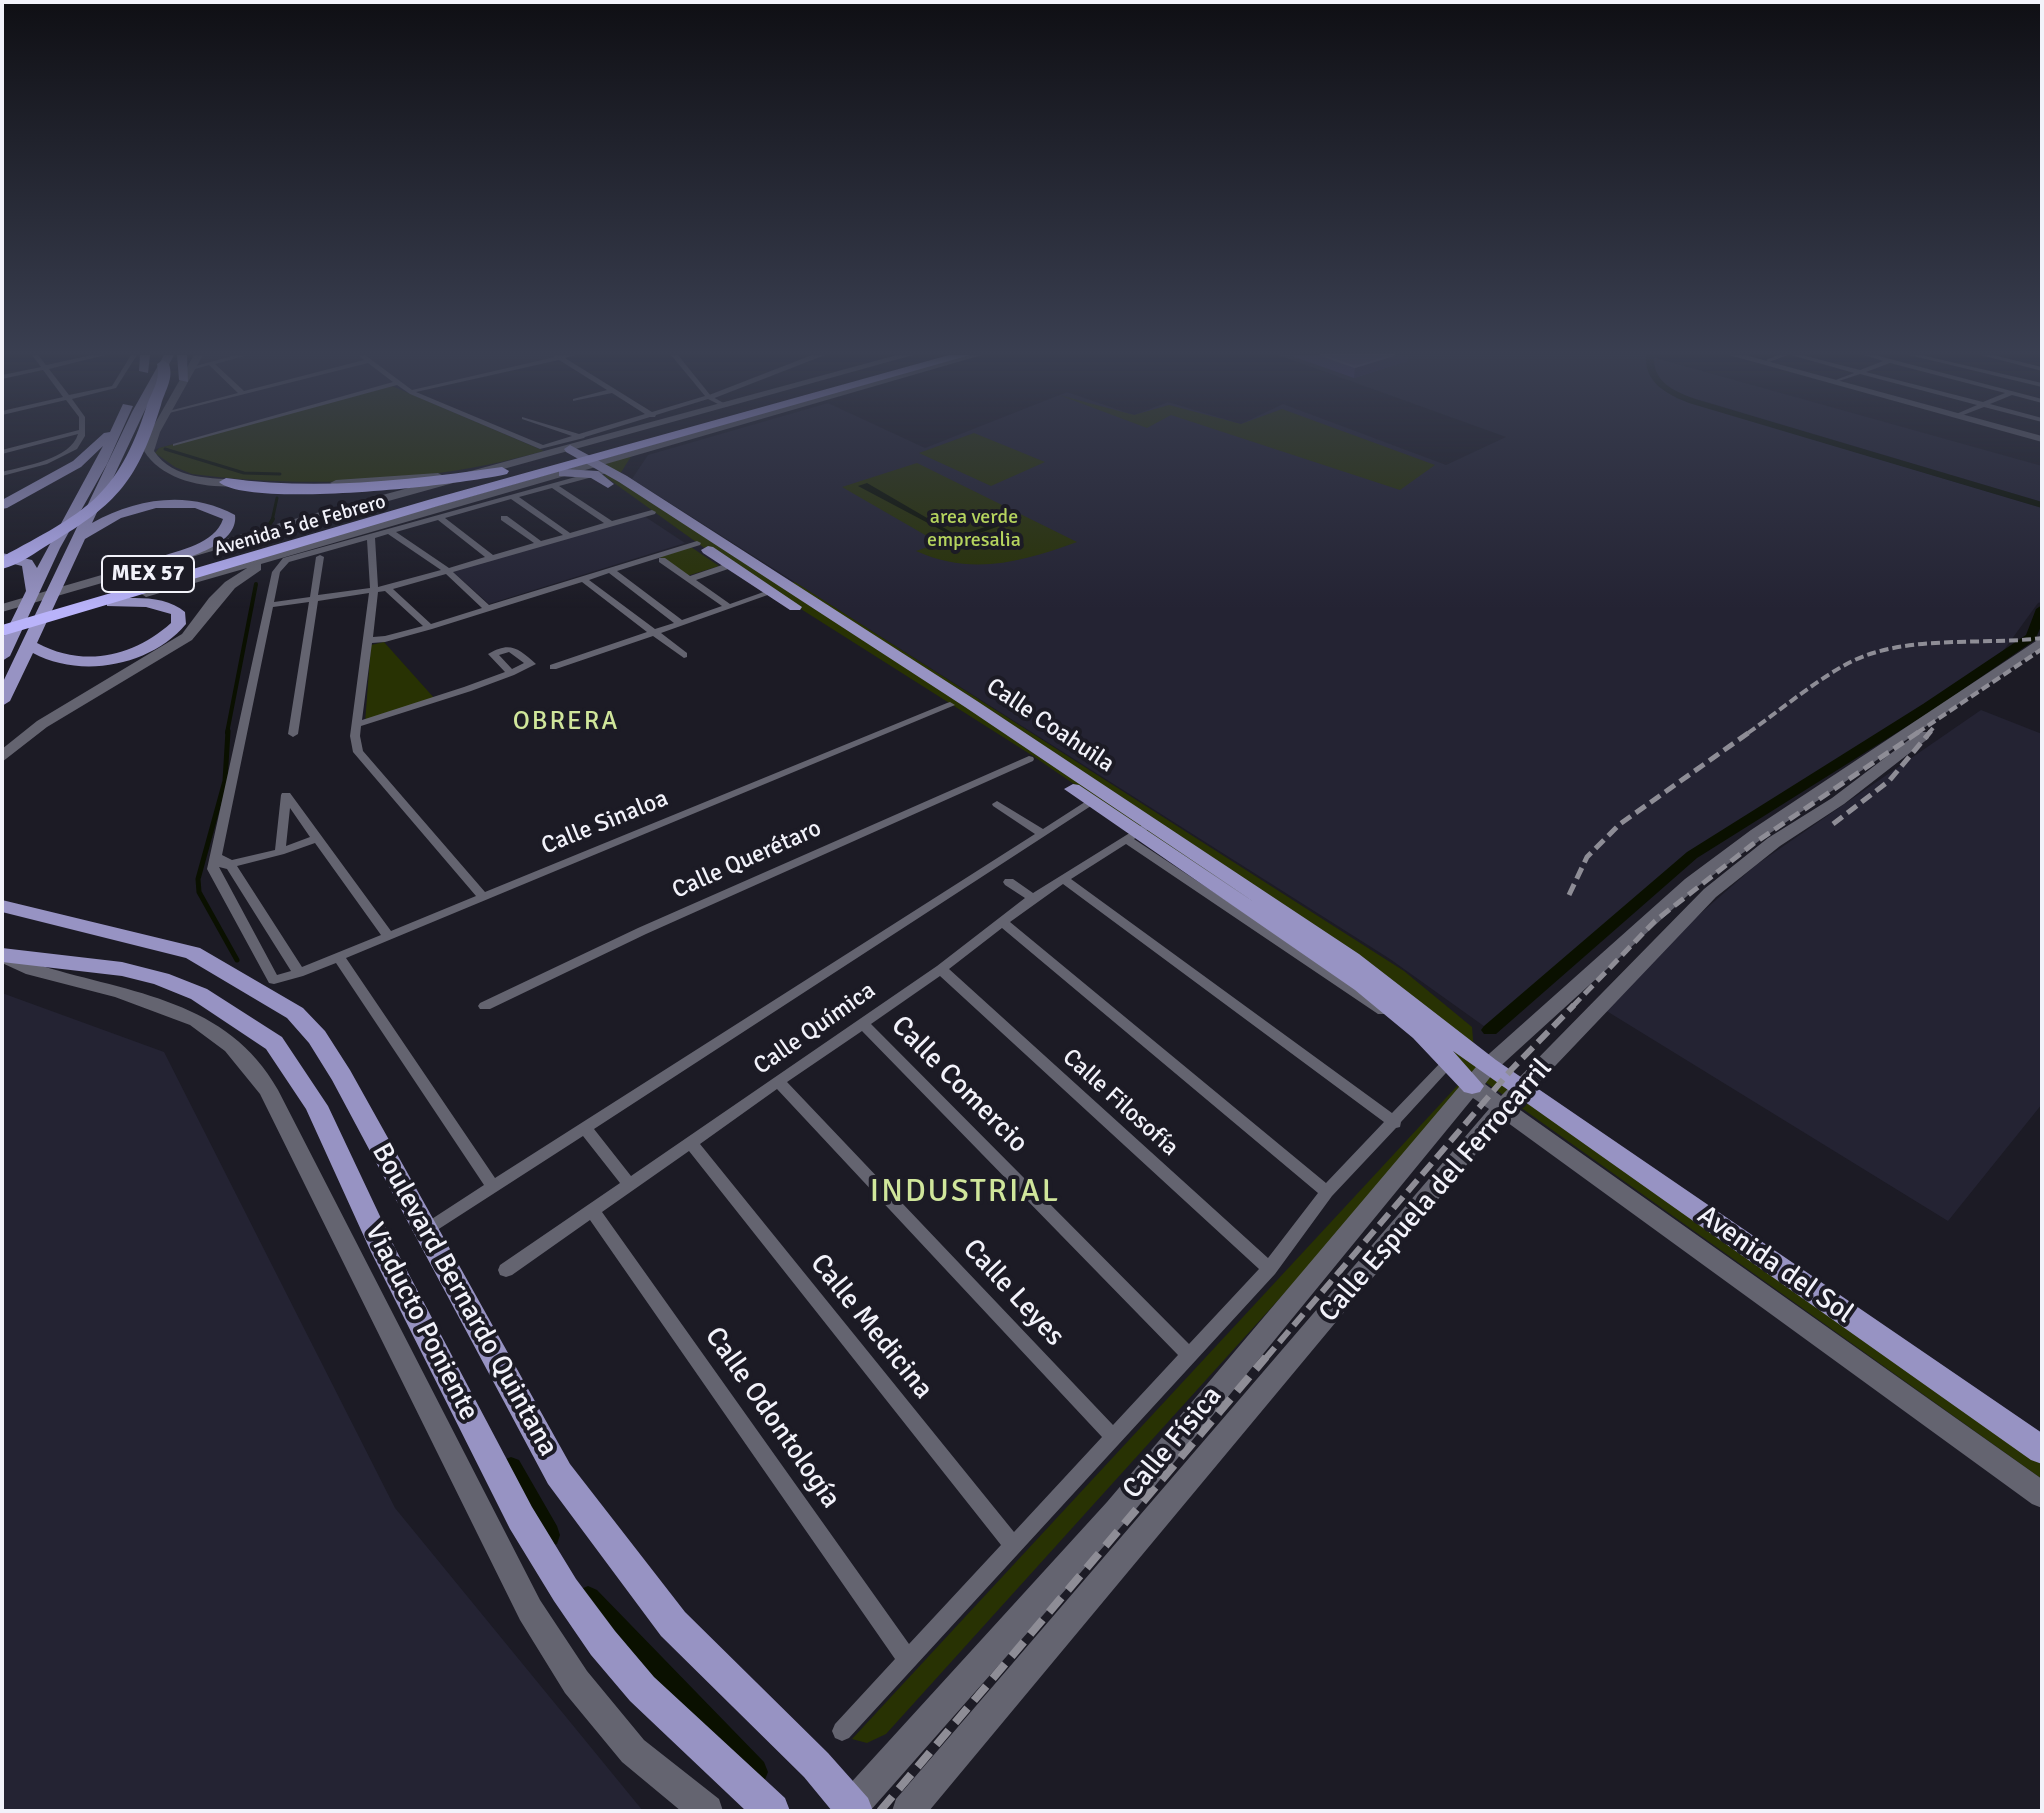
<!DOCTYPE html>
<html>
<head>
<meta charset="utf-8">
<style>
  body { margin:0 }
  #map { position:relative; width:2044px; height:1813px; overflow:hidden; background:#1c1b25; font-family:Signika,sans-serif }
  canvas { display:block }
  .frame { position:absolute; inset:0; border:4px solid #f2f2fa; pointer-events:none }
</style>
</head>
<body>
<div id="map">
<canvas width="2044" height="1813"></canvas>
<div class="frame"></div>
</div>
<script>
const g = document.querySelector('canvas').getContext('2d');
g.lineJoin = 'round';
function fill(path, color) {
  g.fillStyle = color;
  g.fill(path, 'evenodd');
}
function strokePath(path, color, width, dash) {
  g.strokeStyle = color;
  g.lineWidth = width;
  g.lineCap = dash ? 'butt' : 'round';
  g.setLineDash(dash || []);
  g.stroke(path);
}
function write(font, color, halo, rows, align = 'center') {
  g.font = font + ' Signika,sans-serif';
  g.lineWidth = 8;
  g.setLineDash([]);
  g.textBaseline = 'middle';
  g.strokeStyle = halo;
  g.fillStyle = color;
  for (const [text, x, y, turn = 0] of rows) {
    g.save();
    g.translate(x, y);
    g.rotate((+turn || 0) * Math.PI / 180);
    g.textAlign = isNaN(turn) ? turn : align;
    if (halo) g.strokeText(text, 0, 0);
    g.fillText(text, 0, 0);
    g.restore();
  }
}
const built = new Path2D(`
  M199,355H556L562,359L410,392L396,383L149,451Z
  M1278,355H1645L2042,466V502L1683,395L1676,398L2042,508V602L2038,603L2001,654L1717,839L1488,1029L1390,959L632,479L648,455L828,403L925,448L1067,392L1134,415L1168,402L1241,424L1283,404L1446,465L1506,437Z
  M644,516L685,543L489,604L452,571Z
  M1981,710L2042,734V1104L1948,1221L1605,1010L1669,941L1756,865Z
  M2,993L164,1052L395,1508L643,1811H2Z`);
const green = new Path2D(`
  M392,386L544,451C431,483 308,489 192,474L175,467L155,453L159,448Z
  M1059,395L1134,415L1169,405L1241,424L1282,409L1435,465L1400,490L1171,415L1147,428Z
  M974,433L1045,462L991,486L919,453Z
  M632,455L620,474L784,584L795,582L1404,971L1472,1027L1475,1064L2042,1464V1479L1471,1072L1459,1100L886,1734L867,1743L852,1739L1470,1072L1367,985L1033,756L703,547L603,475L612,472L605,464Z
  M917,463L1077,542C1022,562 972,576 916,551L939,543L842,487Z
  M691,547L719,566L687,576L660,557Z
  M384,642L435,699L365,723L371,645Z`);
const water = new Path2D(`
  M867,483L958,536L1018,516L1022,518L960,540L858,486Z`);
const streamFar2 = new Path2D(`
  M165,449L244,473L280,474
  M272,521L277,498`);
const streamFar1 = new Path2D(`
  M266,530L273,519
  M227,733L256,584`);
const stream = new Path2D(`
  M228,731L225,781L198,879L199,892L237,960`);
const canal = new Path2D(`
  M1646,355H1654C1652,382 1674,391 1695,399L2042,502V508L1689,403C1667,394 1644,383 1646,355Z
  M2042,605V624L2035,640L1933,710L1697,858L1496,1034H1484L1481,1030L1484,1026L1687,852L1923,704L2026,635L2036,609Z
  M511,1457L519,1460L557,1526L560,1535L557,1544L548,1547L539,1544L503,1476L499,1468L503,1460Z
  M588,1586L597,1590L764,1762L768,1772L764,1782L754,1786L744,1782L579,1608L575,1599L579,1590Z`);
const street = new Path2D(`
  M32,355H38L46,365L92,355H105L49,369L69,395L112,386L131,355H137L116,388L72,399L85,417V436L77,449L47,464L2,476V472C24,466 71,459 78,434L2,454V450L79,430V417L66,400L2,415V411L63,397L43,370L2,379V375L41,367Z
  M236,355H248L215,364L244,391L364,360L358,355H365L412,390L555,357L554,355H575L565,358L652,412L705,396L671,355H678L711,396L729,406L724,407L708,399L656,415L655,417H650L585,437L584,438L540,449L410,394L397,385L173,446V444L393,382L368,363L165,414V412L238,393L209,365L195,369L192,367ZM559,360L607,390L573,399V401L612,393L645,414L579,434L522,417V419L572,436L543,445L416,392Z
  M1778,355H1788L1769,362L1766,360Z
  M1791,355H1802L1860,370L1883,361L1864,355H1875L2042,399V403L2012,395L1990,404L2042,418V422L1984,407L1958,417H1954V415L1977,405L1860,374L1833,383V381L1854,373ZM1890,363L2005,393L1983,402L1866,372Z
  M1909,355H1921L2042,383V387Z
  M1981,355H1993L2042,367V371Z
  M608,468L612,470L611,472L559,486L612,521L652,510L656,512L655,514L453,572L489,605L697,541L701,543L700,545L617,571L682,620L722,606L659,562V558H665L690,576L728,563H734V567L696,580L730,604L772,589L776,592L661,633L687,653V657L684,658L653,636L556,669H550V665L647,632L582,582L432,629L385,642L372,643L362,720L464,687L505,672L488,654C510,641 518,648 536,664L514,675L471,691L361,726L360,736L363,751L485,892L947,703L950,702L955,705L346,958L495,1178L1035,834L993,806L992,804L997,801L1043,829L1088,800H1096L1097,802L594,1129L631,1176L937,966L1025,898L1005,885L1003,882L1005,879H1013L1033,893L1149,821L1153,822L1155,824L1153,826L1134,839L1388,1008L1390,1011L1388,1014H1378L1126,844L1071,879L1392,1113L1444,1059H1454L1456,1062L1401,1122L1400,1127L1396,1128L1332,1196L1275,1274L849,1738L842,1741L835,1738L832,1731L835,1724L895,1659L590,1220L512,1275L506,1277L500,1275L498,1270L500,1265L620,1183L583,1136L431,1234L426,1236L421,1234L418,1230L421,1226L484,1185L336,963L303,976L274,984L269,983L207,869L272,572L283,558ZM552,488L604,523L570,533L519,497ZM511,499L563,535L541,541L507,516H501V520L534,543L493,555L445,518ZM438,520L485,557L449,568L396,532ZM388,534L441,570L378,587L375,538ZM367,540L370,588L318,595L324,557L320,555L316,557L310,597L274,602L280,572L289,562ZM609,573L674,623L655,629L589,580ZM446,574L482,608L431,624L393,589ZM385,591L423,626L385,636L373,637L378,592ZM369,593L350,736L353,752L476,896L391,931L290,793H282L281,795L275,850L232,860L222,855L273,607L309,602L288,734L293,737L298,734L318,601ZM509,652L524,663L512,669L499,655ZM290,808L310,837L286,846ZM315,843L381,935L302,967L237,866L284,854ZM219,867L227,869L291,971L277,975ZM1063,884L1384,1122L1326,1183L1010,922ZM1002,928L1318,1193L1268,1258L949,969ZM940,976L1259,1269L1189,1344L871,1024ZM862,1031L1178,1355L1113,1425L787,1082ZM777,1089L1102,1437L1014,1532L700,1144ZM689,1151L1001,1545L909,1644L602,1212Z
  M1029,756L1033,757L1034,759L1033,761L646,934L490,1009H480L478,1006L480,1003L638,928Z`);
const secondary = new Path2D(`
  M194,355H203L160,432L154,451C173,480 212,478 243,480L249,483L247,485C212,490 164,483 144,451L150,432Z
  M812,355H825L712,399L704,397Z
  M897,355H913L295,527L2,612V604L287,521Z
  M967,355H982L261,564V570L235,588L192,640L47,727L2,762V749L37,721L182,634L209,598L225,582L247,568L146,597L140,593L141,590Z
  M1729,355H1745L2042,436V442Z
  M438,473L444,476L442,478L336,486L330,483L336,480Z
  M2042,637V647L1763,838L1697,887L1495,1071L1485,1084L1501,1096L1704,889L1768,838L1832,798L1919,732H1929V738L1844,804L1780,846L1716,897L1516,1107L2042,1479V1508L2032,1504L1504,1120L929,1811H892L896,1799L1489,1109L1473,1098L1127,1520L870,1811H832L836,1799L1107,1502L1481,1061L1685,879L1751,830Z
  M2,950C16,953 28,962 42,966C131,993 228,1000 278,1090L540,1600L587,1671L644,1740L719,1799L723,1811H681L622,1762L565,1693L520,1620L260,1094L225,1051L190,1025L115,997L26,974L2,963Z`);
const primary = new Path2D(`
  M140,355H150L148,373L139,371Z
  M164,355H174L144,412L92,523C137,498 189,490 235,515C239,545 185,559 162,565L155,561L157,558C179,550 215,544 223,519L195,508H156L121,518L85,539L37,643C84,668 133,657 171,623V614L146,607L107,606V600L112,599C136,597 167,596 185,612L186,624C151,666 81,679 33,653L10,701L2,706V684L132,412Z
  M177,355H187L188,382L179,380Z
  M123,404L133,406L107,464L60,548L10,656L2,661V640L26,591L22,566L2,561V553L32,560L37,568L103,446L81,467L7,508L2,509V500L73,461L104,433L110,432Z
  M570,445L627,476L977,701L1359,954L1496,1060L2042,1433V1464L2031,1460L1453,1051L1484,1086L1480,1092L1472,1094L1464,1092L1413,1038L1355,990L1064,789L1073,784L1079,785L1257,904L965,707L619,482L566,452L564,449Z
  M563,469L598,471L614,484L608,488L591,478L559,476V470Z
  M708,546L713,547L802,607L800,610H790L703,553L701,550Z
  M2,900L200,948L303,1008L325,1031L350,1070L570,1464L685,1612L828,1753L868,1798L873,1811H832L804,1777L661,1636L548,1484L332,1080L309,1043L287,1018L186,958L2,912Z
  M2,948L122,962L169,974L207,989L282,1037L328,1106L395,1248L532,1507L576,1579L615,1631L654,1677L785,1798L790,1811H746L630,1701L591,1655L554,1601L510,1529L371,1252L306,1109L266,1049L191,999L154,984L122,976L2,962Z`);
const highway = new Path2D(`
  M949,355H970L438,506L2,636V625L428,500Z
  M163,360L169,364C174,379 165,390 161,405C138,479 118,504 51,543C36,552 19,565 2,569V557C84,512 117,499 147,405C152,391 161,380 157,364Z
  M502,467L509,471L507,474C461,485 251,509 219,482L226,478C319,491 410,480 502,467Z`);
const railFar3 = new Path2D(`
  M1748,733C1779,711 1810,685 1843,666C1900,633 1979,646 2042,638
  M1917,733L2042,649
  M1929,733L1933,728`);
const railFar2 = new Path2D(`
  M1833,824L1889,781L1931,731
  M1569,895L1587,857L1620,824L1751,731
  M1572,1007L1655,921L1753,844L1920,731`);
const railFar1 = new Path2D(`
  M1265,1359L1512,1069L1574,1005`);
const rail = new Path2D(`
  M880,1811L1266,1357`);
const wall = new Path2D(`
  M1289,355H1408L1407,361L1354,378Z`);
const shadedWall = new Path2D(`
  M1394,355H1408L1407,361L1354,378L1355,367Z`);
const building = new Path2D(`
  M1321,355H1394L1355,367Z`);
const farParknames = [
  ["area verde",974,518],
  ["empresalia",974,541]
];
const farStreetnames = [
  ["Avenida 5 de Febrero",300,526,-16]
];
const shields = [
  [148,574,92]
];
const shieldNames = [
  ["MEX 57",148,574]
];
const streetNames = [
  ["Calle Coahuila",1050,726,34],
  ["Calle Sinaloa",605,823,-22],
  ["Calle Querétaro",747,860,-24],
  ["Calle Química",815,1029,-35],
  ["Calle Filosofía",1120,1103,42]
];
const neighbourhoodNames = [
  ["OBRERA",566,722]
];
const nearStreetnames = [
  ["Calle Comercio",959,1085,45],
  ["Calle Espuela del Ferrocarril",1436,1191,-49],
  ["Avenida del Sol",1775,1265,35],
  ["Calle Leyes",1013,1293,47],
  ["Boulevard Bernardo Quintana",464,1300,61],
  ["Viaducto Poniente",421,1322,63],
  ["Calle Medicina",871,1327,51],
  ["Calle Odontología",772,1418,55],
  ["Calle Física",1173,1443,-50]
];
const nearNeighbourhoodnames = [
  ["INDUSTRIAL",965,1193]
];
fill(built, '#242333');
fill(green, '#283203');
fill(water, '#0a1000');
strokePath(streamFar2, '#0a1000', 3);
strokePath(streamFar1, '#0a1000', 4);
strokePath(stream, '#0a1000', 5);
fill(canal, '#0a1000');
fill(street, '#646470');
fill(secondary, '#646470');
fill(primary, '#9793c3');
fill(highway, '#b9b3fa');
strokePath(railFar3, '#8e8d96', 4, [9, 4]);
strokePath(railFar2, '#8e8d96', 5, [12, 6]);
strokePath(railFar1, '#8e8d96', 6, [15, 7]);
strokePath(rail, '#8e8d96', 8, [19, 10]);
fill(wall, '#413275');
fill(shadedWall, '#2a204f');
fill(building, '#544783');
strokePath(building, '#6d6296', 2);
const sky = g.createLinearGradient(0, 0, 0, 609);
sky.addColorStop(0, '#0f0f14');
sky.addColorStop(0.58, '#3a3f51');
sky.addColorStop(1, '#3a3f5100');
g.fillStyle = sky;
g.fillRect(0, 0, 2044, 609);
write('20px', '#b5d35e', '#1c1b25', farParknames);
write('20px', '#f2f2fa', '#1c1b25', farStreetnames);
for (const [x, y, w] of shields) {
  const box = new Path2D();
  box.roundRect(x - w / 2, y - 18, w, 36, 6);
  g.fillStyle = '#1c1b25';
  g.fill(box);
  strokePath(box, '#f2f2fa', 2);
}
write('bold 22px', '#f2f2fa', null, shieldNames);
write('24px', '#f2f2fa', '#1c1b25', streetNames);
g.letterSpacing = '2px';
write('26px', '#d0e69b', '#1c1b25', neighbourhoodNames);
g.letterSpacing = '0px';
write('28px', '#f2f2fa', '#1c1b25', nearStreetnames);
g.letterSpacing = '2px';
write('32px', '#d0e69b', '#1c1b25', nearNeighbourhoodnames);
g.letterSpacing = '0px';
</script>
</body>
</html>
